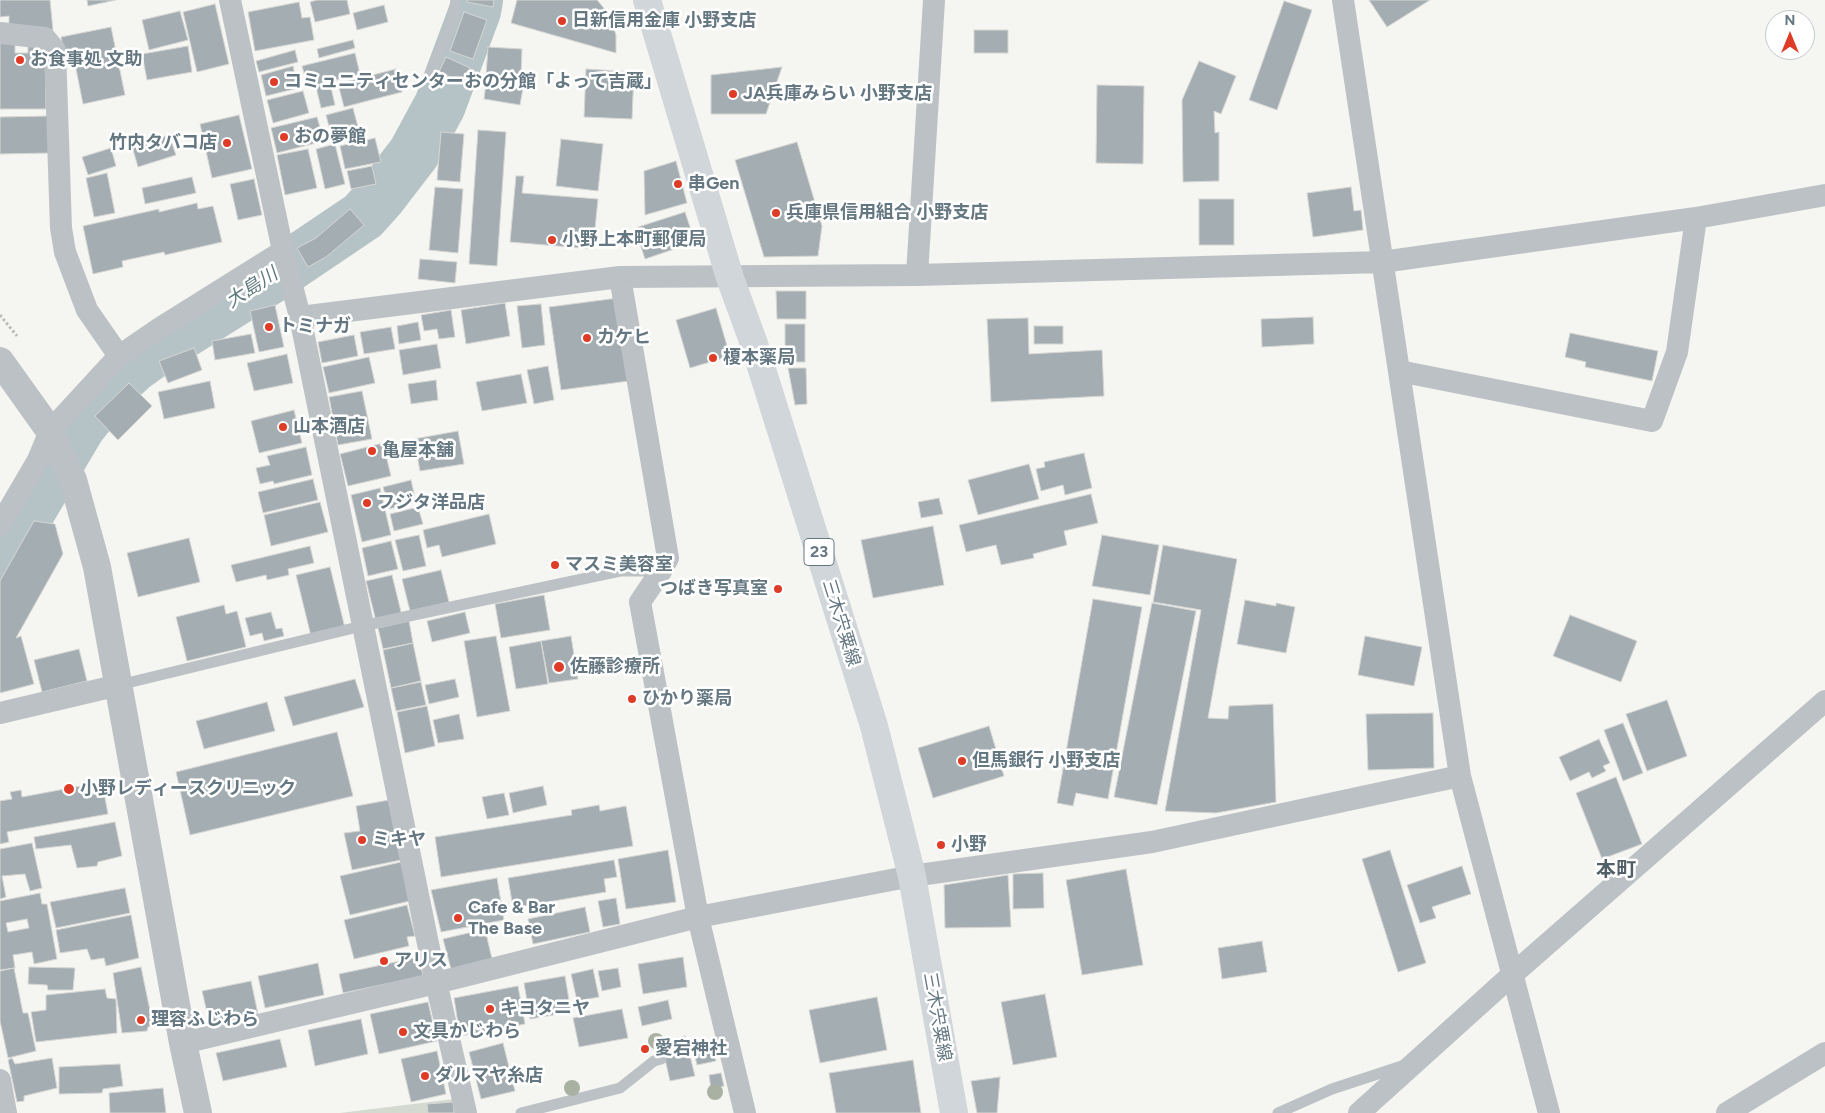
<!DOCTYPE html>
<meta charset="utf-8">
<style>
body{margin:0}
#map{position:relative;width:1825px;height:1113px;overflow:hidden;background:#f5f5f1;font-family:Figtree,sans-serif}
canvas{display:block}
.north{position:absolute;left:1765px;top:10px;width:50px;height:50px;box-sizing:border-box;background:#fff;border:1px solid #c1c9cd;border-radius:50%;rotate:0deg;font-size:14px;font-weight:700;line-height:20px;text-align:center;color:#657882}
.north::after{content:'';display:block;margin:auto;width:18px;height:22px;background:#df3c27;clip-path:polygon(50% 0,100% 100%,50% 72%,0 100%)}
</style>
<div id="map">
<canvas width="1825" height="1113"></canvas>
<div class="north">N</div>
</div>
<script>
const ctx = document.querySelector('canvas').getContext('2d');
ctx.lineJoin = 'round';
function paint(path, color) { ctx.fillStyle = color; ctx.fill(path, 'evenodd'); }
const shape = rows => new Path2D(rows.map(r => 'M' + r).join(''));
function trace(path, color, width, dash) { ctx.strokeStyle = color; ctx.lineWidth = width; ctx.lineCap = dash ? 'butt' : 'round'; ctx.setLineDash(dash || []); ctx.stroke(path); }
function write(font, color, halo, rows, align = 'center') {
  ctx.font = font + ' Figtree,"Noto Sans JP",sans-serif'; ctx.lineWidth = 5; ctx.setLineDash([]); ctx.textBaseline = 'middle'; ctx.strokeStyle = halo; ctx.fillStyle = color; for (const [text, x, y, turn = 0] of rows) {
    ctx.save(); ctx.translate(x, y); ctx.rotate((+turn || 0) * Math.PI / 180); ctx.textAlign = isNaN(turn) ? turn : align; if (halo) ctx.strokeText(text, 0, 0); ctx.fillText(text, 0, 0); ctx.restore();
  }
}
paint(shape([
 [454,1099,456,1113,340,1113]
]), '#d5dad1');
trace(shape([
 [0,561,80,426,112,386,134,366,162,346,277,274,363,216,381,196,414,153,440,105,475,11,477,0]
]), '#b5c3c6', 52);
const building = shape([
 [0,0,50,0,53,30,9,31,9,16,0,17,0,0],
 [87,0,116,0,88,6,87,0],
 [317,0,347,0,350,14,315,22,310,2,317,0],
 [467,0,494,0,493,7,467,2,467,0],
 [517,0,597,0,603,7,612,23,616,35,616,53,511,23,517,0],
 [1369,0,1430,0,1387,27,1369,0],
 [1284,1,1312,10,1277,110,1249,100,1284,1],
 [299,2,302,18,310,17,314,40,255,51,248,12,299,2],
 [215,4,229,64,197,72,183,12,215,4],
 [384,5,388,22,357,30,353,13,384,5],
 [180,11,188,40,149,50,142,20,180,11],
 [464,12,487,20,473,59,450,51,464,12],
 [111,27,125,95,83,104,74,59,66,61,61,37,111,27],
 [974,30,1008,30,1008,53,974,53,974,30],
 [353,40,355,48,319,58,317,49,353,40],
 [0,43,15,43,15,53,28,53,28,46,45,46,46,109,0,109,0,43],
 [188,46,192,72,147,80,142,54,188,46],
 [488,47,522,49,521,77,486,76,488,47],
 [295,50,298,62,259,72,256,61,295,50],
 [355,53,360,74,308,87,302,66,355,53],
 [446,57,470,68,463,83,439,72,446,57],
 [1199,61,1236,76,1221,114,1214,111,1215,133,1219,132,1219,181,1183,182,1182,100,1199,61],
 [293,66,298,88,266,96,261,75,293,66],
 [782,67,766,114,711,114,711,75,782,67],
 [396,69,402,92,344,107,338,84,396,69],
 [586,69,634,72,632,119,584,117,586,69],
 [330,83,335,105,321,108,316,87,330,83],
 [486,83,523,88,520,105,484,99,486,83],
 [1097,85,1144,86,1143,164,1096,163,1097,85],
 [303,91,309,113,273,123,267,100,303,91],
 [353,108,358,127,331,134,326,115,353,108],
 [239,115,252,169,212,178,200,124,239,115],
 [50,116,50,153,0,154,0,117,50,116],
 [317,117,324,141,277,153,271,128,317,117],
 [478,130,506,132,497,266,469,264,478,130],
 [441,132,464,134,460,182,437,180,441,132],
 [169,135,176,155,138,167,132,146,169,135],
 [375,138,381,162,345,169,340,146,375,138],
 [561,139,603,144,598,191,556,186,561,139],
 [797,142,822,226,818,256,764,257,735,160,797,142],
 [335,144,345,184,325,189,316,149,335,144],
 [111,148,116,166,88,175,82,157,111,148],
 [308,149,317,188,285,195,277,155,308,149],
 [676,161,687,203,645,215,644,171,676,161],
 [372,166,376,184,351,189,347,171,372,166],
 [107,173,115,213,94,217,86,178,107,173],
 [516,176,524,176,522,193,598,199,593,249,510,242,516,176],
 [192,177,196,193,145,204,142,188,192,177],
 [254,179,262,215,238,220,230,184,254,179],
 [435,187,463,189,458,253,429,250,435,187],
 [1351,187,1354,211,1361,210,1363,230,1313,237,1307,193,1351,187],
 [1199,199,1234,199,1234,245,1199,245,1199,199],
 [197,203,198,209,213,206,222,242,165,255,164,252,122,261,123,267,93,274,83,226,159,209,159,212,197,203],
 [350,209,364,225,326,257,308,267,297,248,316,238,350,209],
 [685,212,695,242,645,259,635,228,685,212],
 [420,259,457,262,455,283,418,279,420,259],
 [776,291,806,291,806,319,777,319,776,291],
 [618,298,629,381,561,390,549,307,618,298],
 [505,303,510,336,466,344,461,310,505,303],
 [541,304,545,345,522,348,517,306,541,304],
 [275,305,284,347,259,352,250,311,275,305],
 [716,308,730,356,690,368,676,320,716,308],
 [451,310,455,337,439,339,437,329,424,331,421,315,451,310],
 [1313,317,1314,344,1262,347,1261,319,1313,317],
 [1028,318,1029,354,1102,350,1104,396,991,402,987,319,1028,318],
 [418,322,421,340,399,344,397,326,418,322],
 [785,324,805,324,805,362,785,362,785,324],
 [1034,326,1063,326,1063,344,1034,344,1034,326],
 [391,327,395,349,364,354,360,332,391,327],
 [1570,333,1658,351,1652,381,1585,367,1586,362,1565,357,1570,333],
 [251,334,255,353,215,360,212,341,251,334],
 [354,335,358,356,322,363,318,342,354,335],
 [437,344,441,368,403,375,399,350,437,344],
 [194,348,202,370,168,383,159,361,194,348],
 [287,354,293,383,254,391,247,363,287,354],
 [369,357,375,383,329,393,323,367,369,357],
 [548,366,554,400,534,404,527,370,548,366],
 [788,368,806,368,807,404,795,405,788,368],
 [521,374,527,403,482,411,476,382,521,374],
 [436,380,438,400,411,404,408,384,436,380],
 [210,381,215,408,164,419,158,392,210,381],
 [129,383,152,406,118,440,95,416,129,383],
 [362,391,372,439,338,445,329,397,362,391],
 [294,410,302,443,259,453,251,421,294,410],
 [458,431,464,464,420,471,414,439,458,431],
 [383,443,391,476,348,486,340,454,383,443],
 [306,447,312,475,274,484,273,481,260,484,256,468,270,465,267,456,306,447],
 [1084,453,1092,488,1065,495,1063,485,1041,491,1036,469,1045,467,1044,462,1084,453],
 [1029,464,1039,499,978,515,968,480,1029,464],
 [313,479,318,500,263,513,258,492,313,479],
 [411,480,416,502,389,509,383,487,411,480],
 [380,488,391,535,362,542,351,495,380,488],
 [1091,494,1098,523,1064,531,1067,545,1033,554,1034,558,1001,565,996,545,966,552,959,525,1091,494],
 [939,498,943,514,921,518,918,502,939,498],
 [320,502,328,532,271,546,264,515,320,502],
 [418,507,423,524,394,531,390,514,418,507],
 [489,514,496,544,442,557,439,545,427,548,423,530,489,514],
 [34,521,55,524,63,554,16,638,21,636,34,684,0,693,0,581,34,521],
 [933,526,944,585,873,598,861,540,933,526],
 [419,535,426,566,403,571,395,540,419,535],
 [1102,535,1159,545,1150,595,1092,586,1102,535],
 [189,538,200,582,138,597,127,553,189,538],
 [391,541,398,569,368,576,362,548,391,541],
 [1163,545,1237,559,1208,718,1228,719,1229,706,1273,704,1276,802,1216,813,1165,811,1201,610,1153,602,1163,545],
 [310,546,314,563,288,569,289,575,267,580,266,575,236,582,231,565,310,546],
 [330,567,345,628,311,636,296,575,330,567],
 [441,570,449,602,410,611,402,579,441,570],
 [392,575,402,616,376,621,366,581,392,575],
 [544,595,550,630,501,638,495,604,544,595],
 [1093,599,1142,607,1108,799,1076,793,1073,806,1057,803,1093,599],
 [1245,600,1276,606,1276,603,1295,607,1286,653,1237,644,1245,600],
 [1152,603,1196,611,1157,805,1114,797,1152,603],
 [224,605,226,614,237,611,246,647,187,661,176,617,224,605],
 [271,612,276,629,282,628,284,636,264,641,262,633,250,636,245,618,271,612],
 [465,612,470,633,432,642,427,621,465,612],
 [1570,615,1637,641,1621,682,1553,656,1570,615],
 [409,621,413,643,383,649,378,628,409,621],
 [496,636,510,711,477,717,464,641,496,636],
 [571,636,578,679,549,683,541,641,571,636],
 [1365,636,1422,647,1414,686,1358,675,1365,636],
 [541,641,548,684,516,689,509,647,541,641],
 [413,643,421,681,391,688,383,650,413,643],
 [79,649,87,681,42,692,34,660,79,649],
 [355,679,364,707,293,726,284,697,355,679],
 [455,679,459,697,429,704,425,685,455,679],
 [421,682,426,705,396,711,391,688,421,682],
 [1667,700,1687,756,1647,771,1626,714,1667,700],
 [267,702,275,731,204,749,196,721,267,702],
 [427,706,435,746,405,753,397,712,427,706],
 [1433,713,1434,768,1368,770,1366,714,1433,713],
 [459,714,464,739,438,743,433,720,459,714],
 [1623,723,1643,773,1623,781,1604,730,1623,723],
 [989,726,1004,776,933,798,918,748,989,726],
 [337,732,353,796,190,835,176,772,337,732],
 [1599,739,1610,763,1603,766,1606,771,1592,778,1589,772,1570,781,1559,757,1599,739],
 [1616,777,1642,844,1602,859,1576,793,1616,777],
 [102,782,108,814,7,832,9,842,0,844,0,801,12,799,10,792,21,790,22,797,102,782],
 [543,786,547,805,513,813,509,793,543,786],
 [504,793,509,815,487,819,482,797,504,793],
 [389,800,401,860,352,870,344,833,360,831,356,806,389,800],
 [599,805,600,811,626,806,633,846,441,877,435,837,572,815,571,810,599,805],
 [115,822,122,856,98,862,97,866,77,868,71,845,36,849,34,837,115,822],
 [32,843,42,888,30,891,25,874,2,876,6,897,0,899,0,849,32,843],
 [668,850,676,902,626,909,618,859,668,850],
 [1390,850,1426,963,1398,972,1362,859,1390,850],
 [614,860,617,877,604,879,606,892,513,908,508,878,614,860],
 [401,862,410,901,350,915,340,876,401,862],
 [1462,866,1471,894,1432,907,1436,918,1420,923,1407,885,1462,866],
 [1126,869,1143,965,1082,975,1066,880,1126,869],
 [1043,873,1044,908,1013,909,1013,874,1043,873],
 [1008,875,1011,927,945,928,944,885,1008,875],
 [497,878,504,920,441,932,431,890,497,878],
 [125,888,130,913,56,928,50,902,125,888],
 [40,893,42,904,47,904,57,959,34,964,32,952,13,955,15,968,0,970,0,901,40,893],
 [27,919,29,928,8,932,6,923,27,919],
 [616,898,620,924,603,927,598,901,616,898],
 [407,905,415,936,407,937,409,946,354,959,344,920,407,905],
 [585,907,590,932,533,944,528,919,585,907],
 [131,915,139,958,106,966,104,958,91,960,87,949,60,953,56,930,131,915],
 [485,929,493,963,452,973,443,939,485,929],
 [1262,941,1267,972,1222,979,1218,948,1262,941],
 [419,957,423,976,343,993,339,974,419,957],
 [683,957,687,987,643,994,638,964,683,957],
 [318,963,324,995,265,1008,258,976,318,963],
 [29,967,75,968,73,990,48,990,47,985,28,984,29,967],
 [141,967,153,1025,148,1027,147,1031,122,1033,113,973,141,967],
 [14,968,23,1013,28,1013,36,1051,8,1058,0,1021,0,971,14,968],
 [618,968,621,987,602,991,598,971,618,968],
 [593,969,599,997,577,1001,571,974,593,969],
 [565,976,571,1012,530,1019,524,983,565,976],
 [251,981,258,1014,210,1025,202,991,251,981],
 [518,986,525,1024,460,1036,454,998,518,986],
 [105,989,107,998,116,999,117,1033,36,1042,31,1012,46,1010,46,995,105,989],
 [1045,994,1057,1057,1013,1065,1001,1002,1045,994],
 [877,997,887,1050,820,1063,809,1010,877,997],
 [668,1000,672,1019,642,1026,638,1007,668,1000],
 [428,1002,437,1041,379,1054,370,1014,428,1002],
 [622,1009,628,1038,579,1047,573,1018,622,1009],
 [361,1019,368,1054,315,1066,308,1030,361,1019],
 [685,1036,695,1076,670,1081,661,1042,685,1036],
 [280,1039,287,1067,223,1081,216,1053,280,1039],
 [711,1040,716,1061,697,1065,692,1044,711,1040],
 [503,1043,515,1091,481,1099,469,1052,503,1043],
 [437,1051,446,1094,411,1102,401,1059,437,1051],
 [12,1058,15,1064,52,1058,57,1088,24,1096,24,1101,17,1102,8,1060,12,1058],
 [913,1060,921,1113,836,1113,829,1073,913,1060],
 [120,1064,123,1086,103,1089,102,1093,59,1094,59,1067,120,1064],
 [721,1073,724,1086,711,1089,709,1075,721,1073],
 [1000,1077,997,1113,977,1113,971,1081,1000,1077],
 [163,1088,166,1113,110,1113,109,1093,163,1088],
 [453,1102,454,1113,428,1113,427,1104,453,1102]
]);
paint(building, '#a4aeb2');
trace(building, '#d6d6d4', 1);
trace(shape([
 [0,315,17,336]
]), '#b8bbbd', 3, [2.5, 2.5]);
trace(shape([
 [431,73,454,17,456,0],
 [119,685,362,626,620,571,661,571],
 [521,1113,620,1088,654,1061,661,1059],
 [1278,1113,1332,1089,1405,1065]
]), '#bbc1c4', 11);
trace(shape([
 [230,0,283,251,300,317,434,973,466,1113],
 [1343,0,1460,776,1549,1113],
 [0,33,45,38,55,50,61,228,65,252,87,310,119,356],
 [917,275,934,0],
 [620,277,668,558,661,571,640,602,698,917,745,1113],
 [300,317,620,277,917,275,1382,262,1696,218,1825,195],
 [1399,371,1652,421,1677,352,1696,218],
 [0,525,38,460,50,431,119,356,160,328,283,251],
 [0,713,119,685],
 [183,1043,436,983,698,917,912,876,1152,842,1460,776],
 [0,1080,6,1113],
 [1359,1113,1513,974,1825,701],
 [1727,1113,1825,1053]
]), '#bbc1c4', 22);
trace(shape([
 [0,361,50,431,73,480,97,567,183,1043,198,1113]
]), '#bbc1c4', 28);
trace(shape([
 [647,0,730,278,753,341,874,726,912,876,954,1113]
]), '#d1d6da', 28);
ctx.fillStyle = '#a9b1a3';
for (const [x, y] of [
 [656,1041],
 [572,1088],
 [715,1092]
]) { ctx.beginPath(); ctx.arc(x, y, 8, 0, 2 * Math.PI); ctx.fill(); }
for (const [x, y, r, color] of [
 [562,21,5,"#df3c27"],
 [20,60,5,"#df3c27"],
 [274,82,5,"#df3c27"],
 [733,94,5,"#df3c27"],
 [284,137,5,"#df3c27"],
 [227,143,5,"#df3c27"],
 [678,184,5,"#df3c27"],
 [776,213,5,"#df3c27"],
 [552,240,5,"#df3c27"],
 [269,327,5,"#df3c27"],
 [587,338,5,"#df3c27"],
 [713,358,5,"#df3c27"],
 [283,427,5,"#df3c27"],
 [372,451,5,"#df3c27"],
 [367,503,5,"#df3c27"],
 [555,565,5,"#df3c27"],
 [778,589,5,"#df3c27"],
 [559,667,6,"#df3c27"],
 [632,699,5,"#df3c27"],
 [962,761,5,"#df3c27"],
 [69,789,6,"#df3c27"],
 [362,840,5,"#df3c27"],
 [941,845,5,"#df3c27"],
 [458,918,5,"#df3c27"],
 [384,961,5,"#df3c27"],
 [490,1009,5,"#df3c27"],
 [141,1020,5,"#df3c27"],
 [403,1032,5,"#df3c27"],
 [645,1049,5,"#df3c27"],
 [425,1076,5,"#df3c27"]
]) { const dot = new Path2D(); dot.arc(x, y, r, 0, 2 * Math.PI); ctx.fillStyle = color; ctx.fill(dot); trace(dot, '#fff', 2); }
for (const [x, y, w] of [
 [819,552,30]
]) { const box = new Path2D(); box.roundRect(x - w / 2, y - 13.5, w, 27, 4); ctx.fillStyle = '#fff'; ctx.fill(box); trace(box, '#657882', 1); }
write('bold 16px', '#657882', null, [
 ["23",819,552]
]);
write('bold 18px', '#657882', '#fff', [
 ["日新信用金庫 小野支店",572,21],
 ["お食事処 文助",30,60],
 ["コミュニティセンターおの分館「よって吉蔵」",284,82],
 ["JA兵庫みらい 小野支店",743,94],
 ["おの夢館",294,137],
 ["竹内タバコ店",217,143,"right"],
 ["串Gen",688,184],
 ["兵庫県信用組合 小野支店",786,213],
 ["小野上本町郵便局",562,240],
 ["トミナガ",279,327],
 ["カケヒ",597,338],
 ["榎本薬局",723,358],
 ["山本酒店",293,427],
 ["亀屋本舗",382,451],
 ["フジタ洋品店",377,503],
 ["マスミ美容室",565,565],
 ["つばき写真室",768,589,"right"],
 ["佐藤診療所",570,667],
 ["ひかり薬局",642,699],
 ["但馬銀行 小野支店",972,761],
 ["小野レディースクリニック",80,789],
 ["ミキヤ",372,840],
 ["小野",951,845],
 ["Cafe & Bar",468,908],
 ["The Base",468,929],
 ["アリス",394,961],
 ["キヨタニヤ",500,1009],
 ["理容ふじわら",151,1020],
 ["文具かじわら",413,1032],
 ["愛宕神社",655,1049],
 ["ダルマヤ糸店",435,1076]
], 'left');
write('18px', '#657882', '#fff', [
 ["三木宍粟線",841,623,73],
 ["三木宍粟線",937,1017,80]
]);
write('italic 19px', '#607b7f', '#fff', [
 ["大島川",252,288,-33]
]);
write('bold 20px', '#526067', '#fff', [
 ["本町",1616,870]
]);
</script>
